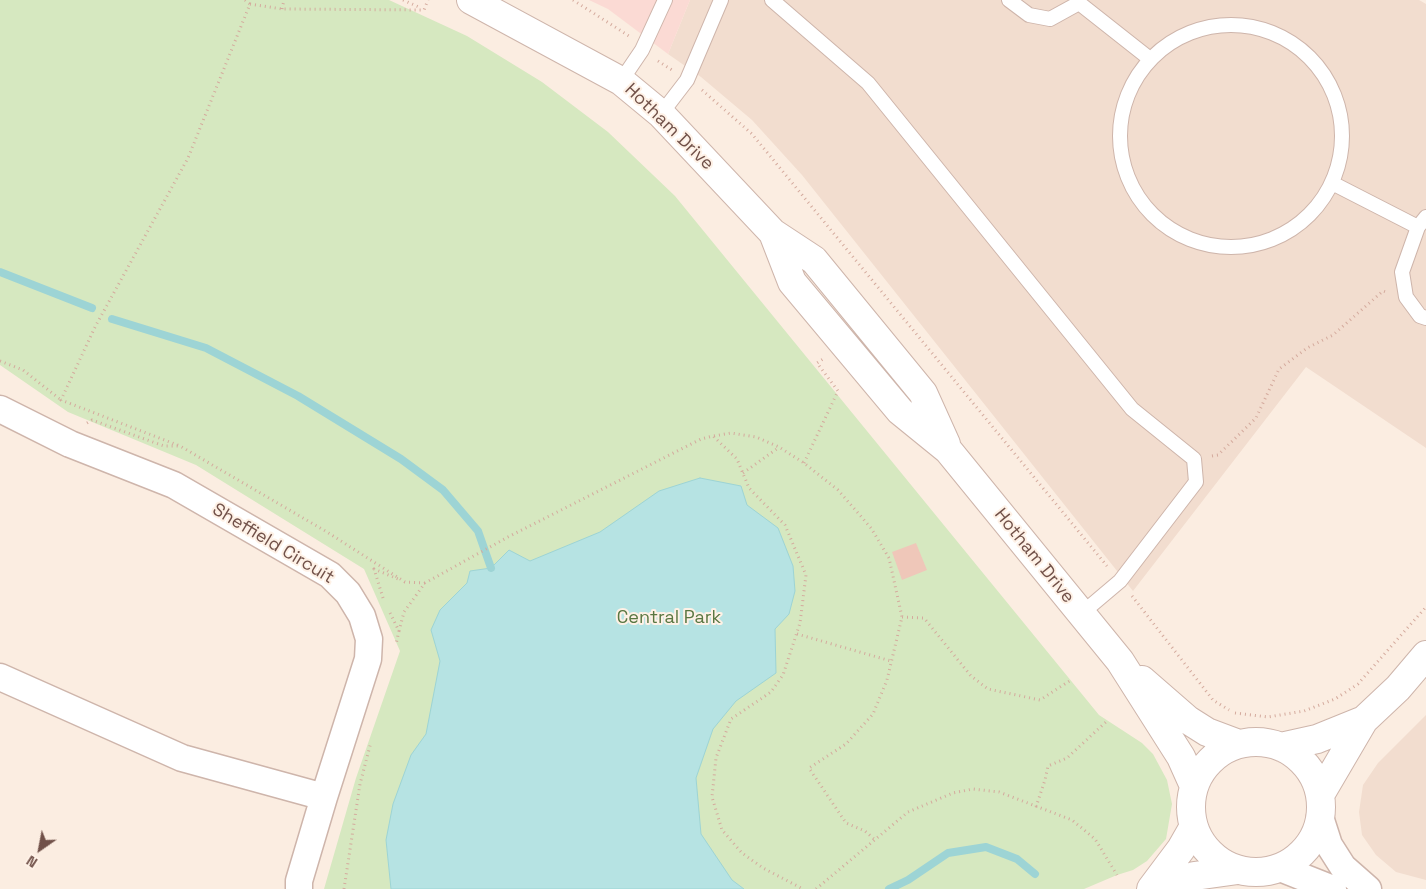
<!DOCTYPE html>
<style>
body{margin:0}
#map{position:relative;width:1426px;height:889px;overflow:hidden;background:#fbede1;font-family:"Space Grotesk",sans-serif}
canvas{display:block}
.north{position:absolute;left:15px;top:824px;width:50px;height:50px;-webkit-text-stroke:4px #fef1e6;paint-order:stroke;rotate:213deg;font-size:14px;font-weight:700;line-height:20px;text-align:center;color:#715149}
.north::after{content:'';display:block;margin:auto;width:18px;height:22px;background:#715149;clip-path:polygon(50% 0,100% 100%,50% 72%,0 100%)}
</style>
<div id="map">
<canvas width="1426" height="889"></canvas>
<div class="north">N</div>
</div>
<script>
const ctx = document.querySelector('canvas').getContext('2d');
ctx.lineJoin = 'round';
function paint(path, color) { ctx.fillStyle = color; ctx.fill(path, 'evenodd'); }
const shape = rows => new Path2D(rows.map(r => 'M' + r).join(''));
function trace(path, color, width, dash) { ctx.strokeStyle = color; ctx.lineWidth = width; ctx.lineCap = dash ? 'butt' : 'round'; ctx.setLineDash(dash || []); ctx.stroke(path); }
function write(font, color, halo, rows, align = 'center') {
  ctx.font = font + ' "Space Grotesk",sans-serif'; ctx.lineWidth = 4; ctx.setLineDash([]); ctx.textBaseline = 'middle'; ctx.strokeStyle = halo; ctx.fillStyle = color; for (const [text, x, y, turn = 0] of rows) {
    ctx.save(); ctx.translate(x, y); ctx.rotate((+turn || 0) * Math.PI / 180); ctx.textAlign = isNaN(turn) ? turn : align; if (halo) ctx.strokeText(text, 0, 0); ctx.fillText(text, 0, 0); ctx.restore();
  }
}
paint(shape([
 [690,0,1419,0,1426,4,1426,448,1306,367,1133,591,802,175,752,120,701,77,668,54],
 [1426,715,1426,880,1396,872,1376,855,1362,835,1359,812,1363,785,1378,763]
]), '#f2ddcf');
paint(shape([
 [589,0,690,0,668,54,608,9]
]), '#fbdad4');
paint(shape([
 [0,0,389,0,467,36,542,82,608,132,675,196,1099,715,1142,743,1153,754,1167,780,1172,804,1166,839,1147,861,1133,870,1117,875,1084,889,324,889,356,778,400,651,364,569,196,465,68,412,0,365]
]), '#d6e8c0');
const water = shape([
 [700,478,741,486,747,505,778,528,793,566,795,591,789,614,775,629,776,673,736,701,713,729,696,778,701,834,732,880,744,889,391,889,386,840,393,804,411,755,426,734,440,661,431,630,440,610,467,583,470,571,491,568,509,550,530,561,600,532,659,491,700,478]
]);
paint(water, '#b6e3e3');
trace(water, '#9dd4d5', 1);
trace(shape([
 [0,272,92,308],
 [112,319,206,348,298,396,401,459,443,490,478,531,491,568],
 [889,889,908,880,948,853,986,847,1017,859,1035,874]
]), '#9dd4d5', 8);
paint(shape([
 [916,543,927,570,902,580,892,552]
]), '#efc7b9');
const service = shape([
 [772,0,868,83,1132,409,1194,459,1196,482,1120,581,1081,614],
 [1009,0,1029,15,1050,19,1079,3],
 [1079,3,1150,59],
 '1120 136a111 111 0 1 1 222 0a111 111 0 1 1-222 0Z',
 [621,81,642,50,665,0],
 [661,114,687,80,721,0],
 [1334,184,1418,227],
 [1426,217,1418,227,1402,272,1406,297,1420,316,1426,318]
]);
const minor = shape([
 [0,409,70,444,174,485,330,575,348,593,362,616,369,639,368,659,324,797,299,881,299,889],
 [0,677,182,758,324,797],
 [1320,817,1329,845,1343,867,1368,889],
 [1280,868,1333,889]
]);
const tertiary = shape([
 [471,0,621,81,661,114,773,233,814,260,923,393,946,444],
 [773,233,792,282,900,411,948,450,1120,661,1181,757,1194,786],
 [1142,680,1188,720,1207,732,1239,744],
 '1191 807a65 65 0 1 1 130 0a65 65 0 1 1-130 0Z',
 [1281,747,1317,739,1364,720],
 [1320,795,1364,720,1398,688,1426,655],
 [1151,889,1181,849,1193,828],
 [1153,889,1194,876,1238,870]
]);
trace(service, '#ceb5ab', 16);
trace(minor, '#ceb5ab', 29);
trace(tertiary, '#ceb5ab', 30);
trace(shape([
 [245,0,250,4],
 [403,0,421,8],
 [573,0,629,36],
 [282,9,284,0],
 [658,61,672,70],
 [702,90,752,134,1107,566],
 [0,361,23,370,61,400],
 [87,423,92,420,164,446,178,446],
 [714,436,731,433,756,437,779,447,804,463,838,490,871,528,889,558,902,617,887,680,873,714,846,744,809,768,846,823,865,831,874,839],
 [1212,456,1218,455,1256,418,1279,369,1307,348,1333,335,1383,291,1386,292],
 [804,463,838,391,817,363,823,359],
 [743,473,778,448],
 [425,583,405,582,327,532,180,446,61,400,95,327,188,158,250,4,282,9,424,10,428,0],
 [1132,596,1213,700,1229,710],
 [383,598,374,569,398,579],
 [390,613,399,631,396,644],
 [902,617,924,618,971,676,988,689,1040,700,1071,680],
 [399,631,404,612,425,583,508,537,701,439,713,436,737,459,749,488,785,525,806,575,800,623,783,675,771,692,731,719,716,758,712,797,722,830,742,853,763,868,803,889],
 [797,634,891,661],
 [1235,713,1268,717,1304,711,1335,699,1358,684,1426,607],
 [1036,807,1045,780,1048,766,1067,758,1108,720],
 [344,889,360,784,371,742],
 [816,889,908,812,953,793,973,789,999,792,1072,820,1095,839,1117,875]
]), '#d4aa9d', 3, [1, 4]);
trace(service, '#fff', 14);
trace(minor, '#fff', 26);
trace(tertiary, '#fff', 28);
write('18px', '#715149', '#fef1e6', [
 ["Hotham Drive",669,127,44],
 ["Sheffield Circuit",273,544,31],
 ["Hotham Drive",1034,556,51]
]);
write('18px', '#597742', '#fef1e6', [
 ["Central Park",669,618]
]);
</script>
